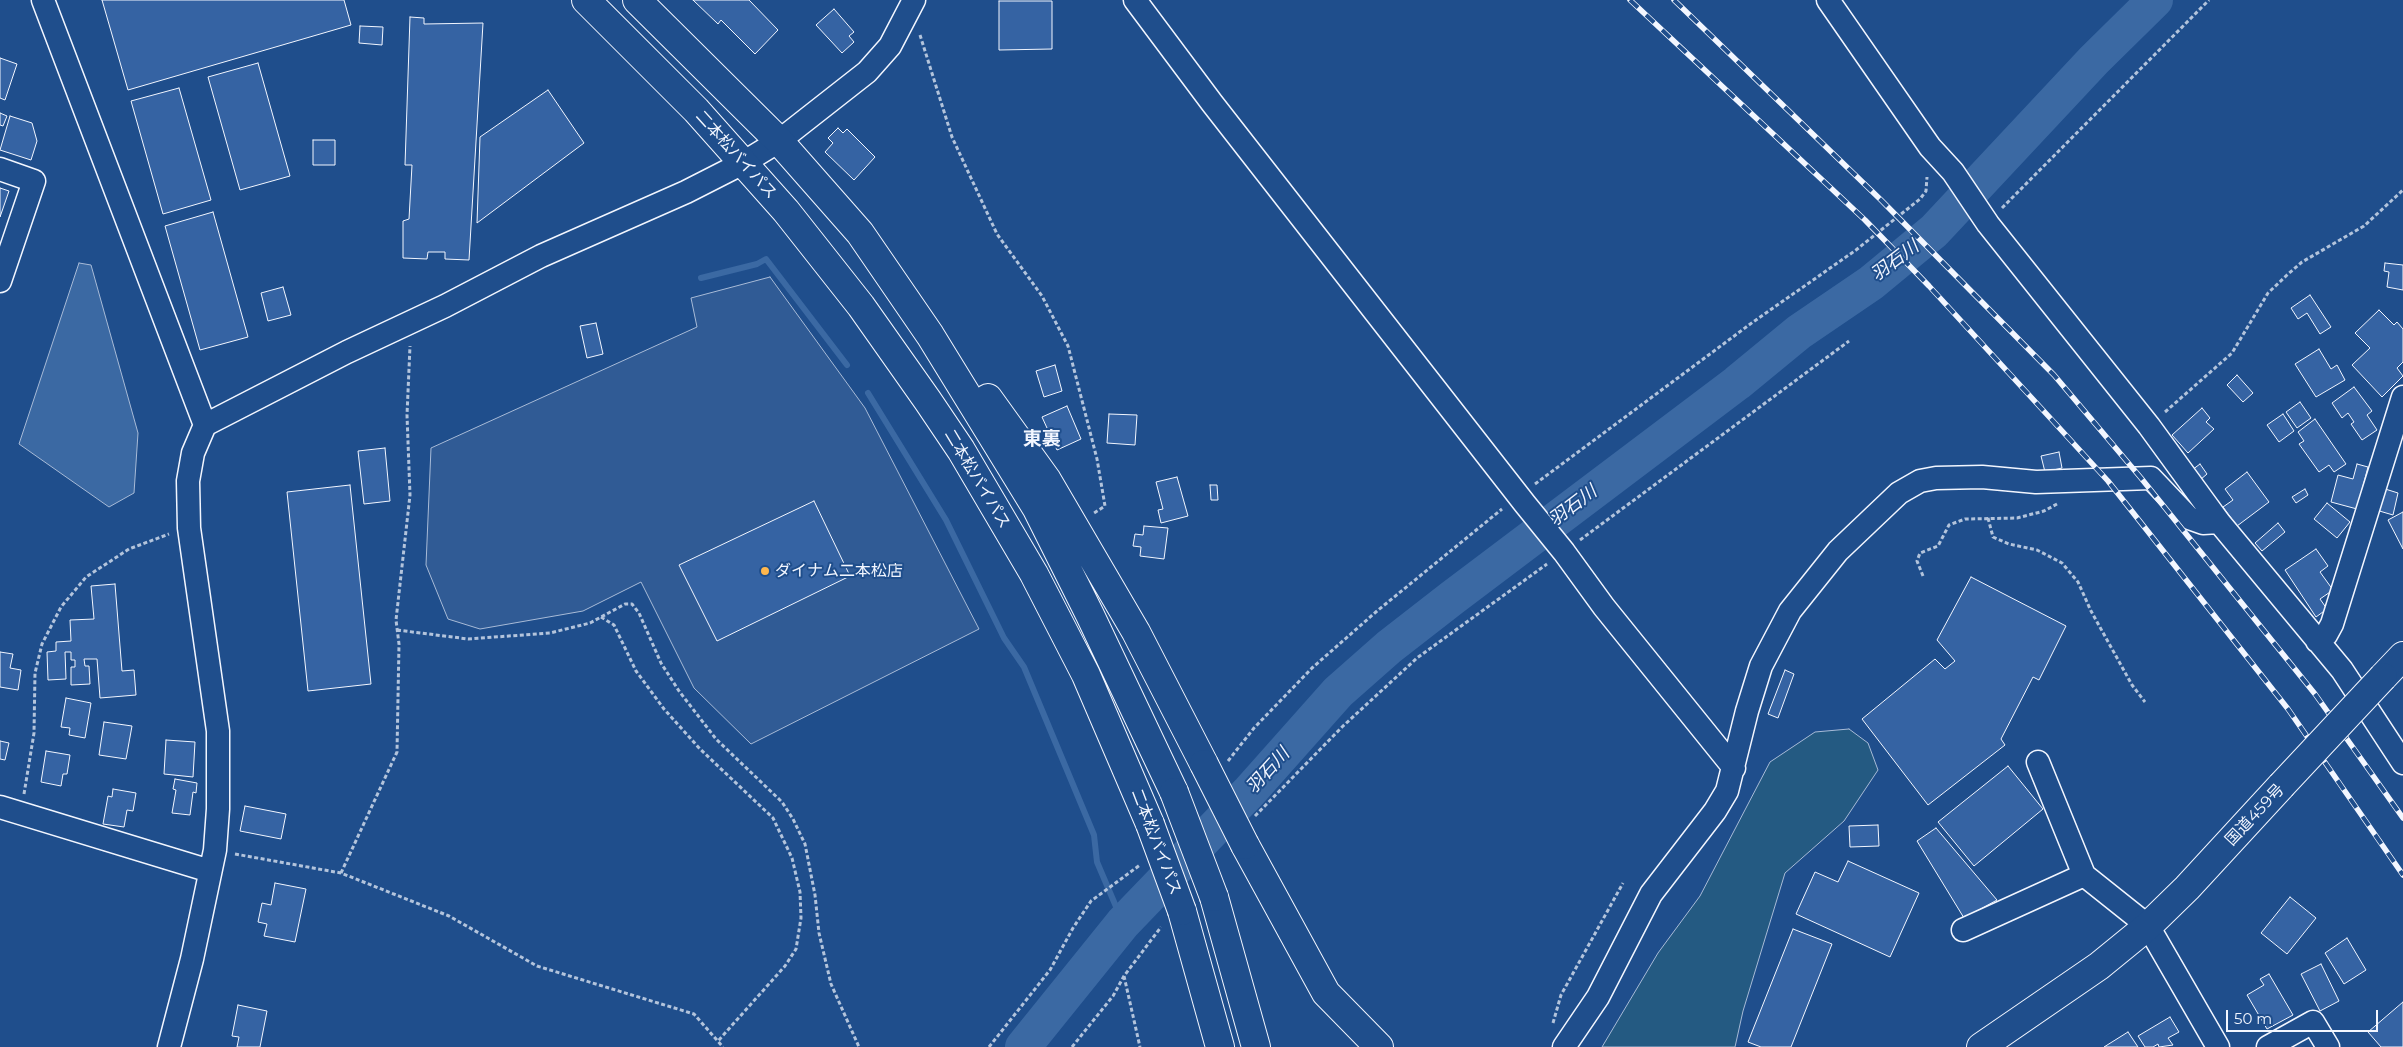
<!DOCTYPE html>
<meta charset="utf-8">
<style>
body{margin:0}
#map{position:relative;width:2403px;height:1047px;overflow:hidden;background:#1f4e8c;font-family:Montserrat,sans-serif}
canvas{display:block}
.scale{position:absolute;left:2226px;top:1010px;width:152px;height:22px;box-sizing:border-box;border:2px solid #f2f6ff;border-top:0;padding-left:6px;font-size:15px;line-height:18px;white-space:nowrap;color:#f2f6ff;-webkit-text-stroke:4px #1f4e8c;paint-order:stroke}
</style>
<div id="map">
<canvas width="2403" height="1047"></canvas>
<div class="scale">50 m</div>
</div>
<script>
const ctx = document.querySelector('canvas').getContext('2d');
ctx.lineJoin = 'round';
function paint(path, color) { ctx.fillStyle = color; ctx.fill(path, 'evenodd'); }
const shape = rows => new Path2D(rows.map(r => 'M' + r).join(''));
function trace(path, color, width, dash) { ctx.strokeStyle = color; ctx.lineWidth = width; ctx.lineCap = dash ? 'butt' : 'round'; ctx.setLineDash(dash || []); ctx.stroke(path); }
function write(font, color, halo, rows, align = 'center') {
  ctx.font = font + ' Montserrat,"Noto Sans JP",sans-serif'; ctx.lineWidth = 4; ctx.setLineDash([]); ctx.textBaseline = 'middle'; ctx.strokeStyle = halo; ctx.fillStyle = color; for (const [text, x, y, turn = 0] of rows) {
    ctx.save(); ctx.translate(x, y); ctx.rotate((+turn || 0) * Math.PI / 180); ctx.textAlign = isNaN(turn) ? turn : align; if (halo) ctx.strokeText(text, 0, 0); ctx.fillText(text, 0, 0); ctx.restore();
  }
}
const green = shape([
 [1849,729,1868,743,1878,770,1844,821,1785,873,1743,1011,1735,1047,1602,1047,1658,953,1700,896,1770,762,1815,732,1849,729]
]);
paint(green, '#245a82');
trace(green, '#a8bbd7', 1);
const parking = shape([
 [770,277,865,408,979,629,751,744,694,688,641,582,583,611,480,629,448,619,426,565,431,448,697,327,691,298,770,277]
]);
paint(parking, '#305b95');
trace(parking, '#a8bbd7', 1);
const water = shape([
 [79,263,91,265,138,433,134,493,109,507,19,444,79,263]
]);
paint(water, '#3b69a3');
trace(water, '#a8bbd7', 1);
trace(shape([
 [701,278,757,264,766,259,847,365],
 [868,393,946,520,1004,638,1024,667,1094,835,1097,862,1123,923]
]), '#3b69a3', 6);
trace(shape([
 [1023,1047,1123,923,1250,791,1338,692,1389,647,1452,598,1737,383,1799,332,1871,283,1934,231,2094,60,2155,0]
]), '#3b69a3', 36);
const building = shape([
 [102,0,344,0,351,25,128,90,102,0],
 [693,0,749,0,778,30,755,54,721,20,718,24,693,0],
 [999,1,1052,1,1052,49,999,50,999,1],
 [834,9,854,32,849,36,854,42,842,53,816,25,834,9],
 [410,17,424,18,424,24,483,23,469,260,445,259,445,252,428,252,427,259,403,258,403,221,409,219,412,165,405,165,410,17],
 [360,26,383,27,382,45,359,43,360,26],
 [0,58,17,64,5,100,0,98,0,58],
 [258,63,290,176,240,190,208,77,258,63],
 [179,88,211,200,163,214,131,101,179,88],
 [548,90,584,143,477,223,480,137,548,90],
 [0,113,7,116,3,126,0,125,0,113],
 [10,116,32,123,37,141,31,160,0,150,10,116],
 [838,128,843,133,847,129,875,157,854,180,825,152,833,143,828,138,838,128],
 [313,140,335,140,335,165,313,165,313,140],
 [0,188,9,191,0,217,0,188],
 [213,212,248,337,200,350,165,226,213,212],
 [2385,263,2403,265,2403,290,2387,287,2389,272,2384,271,2385,263],
 [283,287,291,315,268,321,261,293,283,287],
 [2310,295,2331,327,2320,334,2307,313,2298,319,2291,308,2310,295],
 [2379,310,2394,325,2397,322,2403,329,2403,362,2397,368,2403,376,2382,397,2352,365,2370,348,2355,333,2379,310],
 [596,323,603,354,587,358,580,326,596,323],
 [2319,349,2331,369,2337,365,2345,380,2316,397,2295,364,2319,349],
 [1055,365,1062,391,1044,397,1036,371,1055,365],
 [2237,375,2253,393,2243,402,2227,385,2237,375],
 [2354,387,2372,411,2367,415,2377,430,2362,440,2351,424,2354,422,2348,413,2342,418,2332,403,2354,387],
 [2300,402,2311,418,2297,428,2286,412,2300,402],
 [1067,406,1081,439,1057,450,1042,417,1067,406],
 [2202,408,2210,418,2206,422,2214,429,2188,453,2172,435,2202,408],
 [1109,414,1137,415,1135,445,1107,443,1109,414],
 [2283,414,2294,431,2279,442,2267,425,2283,414],
 [2315,419,2346,464,2334,472,2329,465,2319,472,2299,444,2304,441,2298,432,2315,419],
 [385,448,390,501,364,504,358,451,385,448],
 [2059,452,2062,468,2045,472,2041,456,2059,452],
 [2200,464,2207,474,2200,480,2192,470,2200,464],
 [2357,464,2368,467,2357,509,2331,502,2338,475,2353,479,2357,464],
 [2247,472,2269,502,2237,526,2223,507,2233,500,2225,489,2247,472],
 [1177,477,1188,516,1161,523,1158,510,1163,509,1156,482,1177,477],
 [350,485,371,684,308,691,287,492,350,485],
 [1210,485,1217,485,1218,500,1211,500,1210,485],
 [2382,488,2398,493,2393,515,2376,510,2382,488],
 [2305,489,2308,495,2296,503,2292,497,2305,489],
 [814,501,850,576,717,641,679,565,814,501],
 [2327,503,2350,522,2337,538,2314,519,2327,503],
 [2403,512,2403,549,2388,520,2403,512],
 [2278,523,2285,532,2262,551,2255,543,2278,523],
 [1144,526,1168,528,1164,559,1140,556,1141,547,1133,546,1135,534,1143,535,1144,526],
 [2316,549,2328,566,2320,572,2333,590,2320,599,2327,609,2316,617,2285,570,2316,549],
 [1971,577,2066,626,2039,680,2033,677,2001,739,2005,745,1928,805,1862,719,1935,659,1945,669,1955,661,1937,640,1971,577],
 [115,584,122,671,134,670,136,695,100,698,97,659,84,659,85,666,89,666,90,684,71,685,71,667,75,667,75,660,71,660,71,652,65,652,66,679,48,680,47,652,56,651,56,642,71,641,70,620,94,619,91,586,115,584],
 [0,652,13,654,10,668,21,670,18,690,0,687,0,652],
 [1785,670,1794,674,1778,718,1768,714,1785,670],
 [66,698,91,703,85,738,69,735,70,728,61,727,66,698],
 [104,722,132,726,126,759,99,755,104,722],
 [166,740,195,742,193,777,164,774,166,740],
 [0,741,9,743,5,760,0,759,0,741],
 [46,751,70,755,67,774,63,774,61,786,41,782,46,751],
 [2008,766,2043,809,1974,866,1938,822,2008,766],
 [175,779,197,783,196,793,193,792,190,815,172,813,176,790,173,789,175,779],
 [113,789,136,793,133,811,127,810,124,827,103,824,108,796,112,797,113,789],
 [245,806,286,814,281,839,240,831,245,806],
 [1878,825,1879,846,1850,847,1849,826,1878,825],
 [1936,828,1997,900,1964,918,1917,841,1936,828],
 [1848,861,1919,893,1890,957,1796,914,1815,872,1838,882,1848,861],
 [275,883,306,889,295,942,264,936,267,924,258,922,262,903,271,905,275,883],
 [2290,897,2316,918,2287,954,2261,933,2290,897],
 [1793,929,1832,944,1791,1047,1761,1047,1748,1042,1793,929],
 [2347,938,2366,970,2344,984,2325,953,2347,938],
 [2321,964,2339,1001,2320,1011,2301,974,2321,964],
 [2269,974,2293,1015,2267,1029,2247,995,2264,985,2260,979,2269,974],
 [2403,1002,2403,1047,2381,1047,2368,1032,2403,1002],
 [238,1005,267,1011,260,1047,237,1047,239,1037,232,1036,238,1005],
 [2170,1017,2179,1032,2168,1038,2173,1045,2159,1047,2158,1044,2153,1047,2145,1047,2138,1036,2170,1017],
 [2128,1032,2138,1047,2104,1047,2128,1032]
]);
paint(building, '#3563a3');
trace(building, '#f2f6ff', 1);
const minor = shape([
 [43,0,205,425],
 [1135,0,1212,103,1525,504,1564,552,1604,607,1734,768],
 [1828,0,1930,147,1953,172,1988,224,2149,426,2219,522,2342,670,2403,763],
 [0,169,34,181,0,281],
 [2317,641,2326,635,2332,624,2403,397],
 [2038,762,2084,875,2148,926,2218,1047],
 [0,807,210,871],
 [1963,930,2084,875],
 [169,1047,192,959,215,850,218,809,218,731,189,528,188,481,193,453,205,425,347,352,445,306,541,256,686,192,743,163,779,141,867,72,890,46,914,0],
 [1564,1047,1598,997,1651,894,1715,811,1727,791,1747,711,1761,666,1790,611,1838,551,1899,493,1920,481,1936,478,1982,477,2036,482,2151,478,2189,518,2203,523,2219,522],
 [2268,1047,2313,1022,2328,1047]
]);
const highway = shape([
 [586,0,696,110,786,211,861,306,928,401,961,450,1034,574,1086,675,1150,824],
 [637,0,779,141,860,233,930,335,1037,509,1090,615,1174,792],
 [988,398,1047,480,1136,632,1204,764],
 [2383,677,2403,656],
 [1245,845,1326,993,1379,1047],
 [1214,897,1256,1047],
 [1182,911,1220,1047],
 [1981,1047,2099,966,2148,926,2187,888,2281,786]
]);
trace(minor, '#f2f6ff', 25);
trace(highway, '#f2f6ff', 30);
trace(shape([
 [920,35,952,137,977,191,997,234,1042,296,1068,346,1097,459,1105,506,1094,513],
 [2002,208,2209,0],
 [2165,412,2232,353,2268,293,2287,275,2302,262,2364,226,2403,190],
 [1535,484,1753,322,1856,250,1920,199,1926,191,1927,177],
 [1988,518,1993,537,2009,544,2037,550,2062,563,2078,582,2091,611,2132,685,2145,702],
 [1580,540,1849,341],
 [1923,576,1917,561,1920,553,1938,546,1949,525,1965,519,2017,518,2044,511,2057,504],
 [601,617,614,625,636,671,664,709,700,749,773,818,792,858,800,892,801,918,796,949,785,966,718,1041],
 [397,630,468,639,550,633,590,623,625,604,632,604,639,613,661,663,679,691,716,739,782,802,793,819,805,844,815,895,819,933,831,984,859,1047],
 [1228,761,1254,728,1312,668,1377,611,1502,509],
 [24,794,34,733,35,673,42,644,61,607,86,577,129,549,169,534],
 [1255,816,1342,727,1417,658,1547,564],
 [235,854,341,873,449,916,537,966,694,1014,723,1047],
 [341,873,397,752,399,644,396,620,410,495,407,415,410,346],
 [1124,976,1140,1047],
 [1553,1023,1561,995,1623,883],
 [989,1047,1050,970,1073,928,1091,901,1140,865],
 [1072,1047,1113,996,1124,976,1161,927]
]), '#b3c4dc', 3, [4, 2.5]);
trace(minor, '#1f4e8c', 22);
trace(highway, '#1f4e8c', 28);
const rail = shape([
 [1630,0,1865,220,1929,286,2108,481,2288,709,2403,875],
 [1674,0,1881,200,2054,375,2141,478,2315,694,2403,818]
]);
trace(rail, '#f2f6ff', 5.5);
trace(rail, '#1f4e8c', 4, [11]);
const highwayBridge = shape([
 [1204,764,1245,845],
 [2281,786,2383,677],
 [1174,792,1214,897],
 [1150,824,1182,911]
]);
trace(highwayBridge, '#f2f6ff', 30, []);
trace(highwayBridge, '#1f4e8c', 28);
for (const [x, y, r, color] of [
 [765,571,5,"#ffb74d"]
]) { const dot = new Path2D(); dot.arc(x, y, r, 0, 2 * Math.PI); ctx.fillStyle = color; ctx.fill(dot); trace(dot, '#1f4e8c', 2); }
write('16px', '#f2f6ff', '#1f4e8c', [
 ["二本松バイパス",736,155,48],
 ["二本松バイパス",977,479,59],
 ["国道459号",2255,815,-47],
 ["二本松バイパス",1156,842,69]
]);
write('16px', '#f2f6ff', '#1f4e8c', [
 ["ダイナム二本松店",775,571]
], 'left');
write('italic 18px', '#f2f6ff', '#1f4e8c', [
 ["羽石川",1895,261,-37],
 ["羽石川",1573,506,-37],
 ["羽石川",1268,771,-48]
]);
write('bold 19px', '#f2f6ff', '#1f4e8c', [
 ["東裏",1042,439]
]);
</script>
